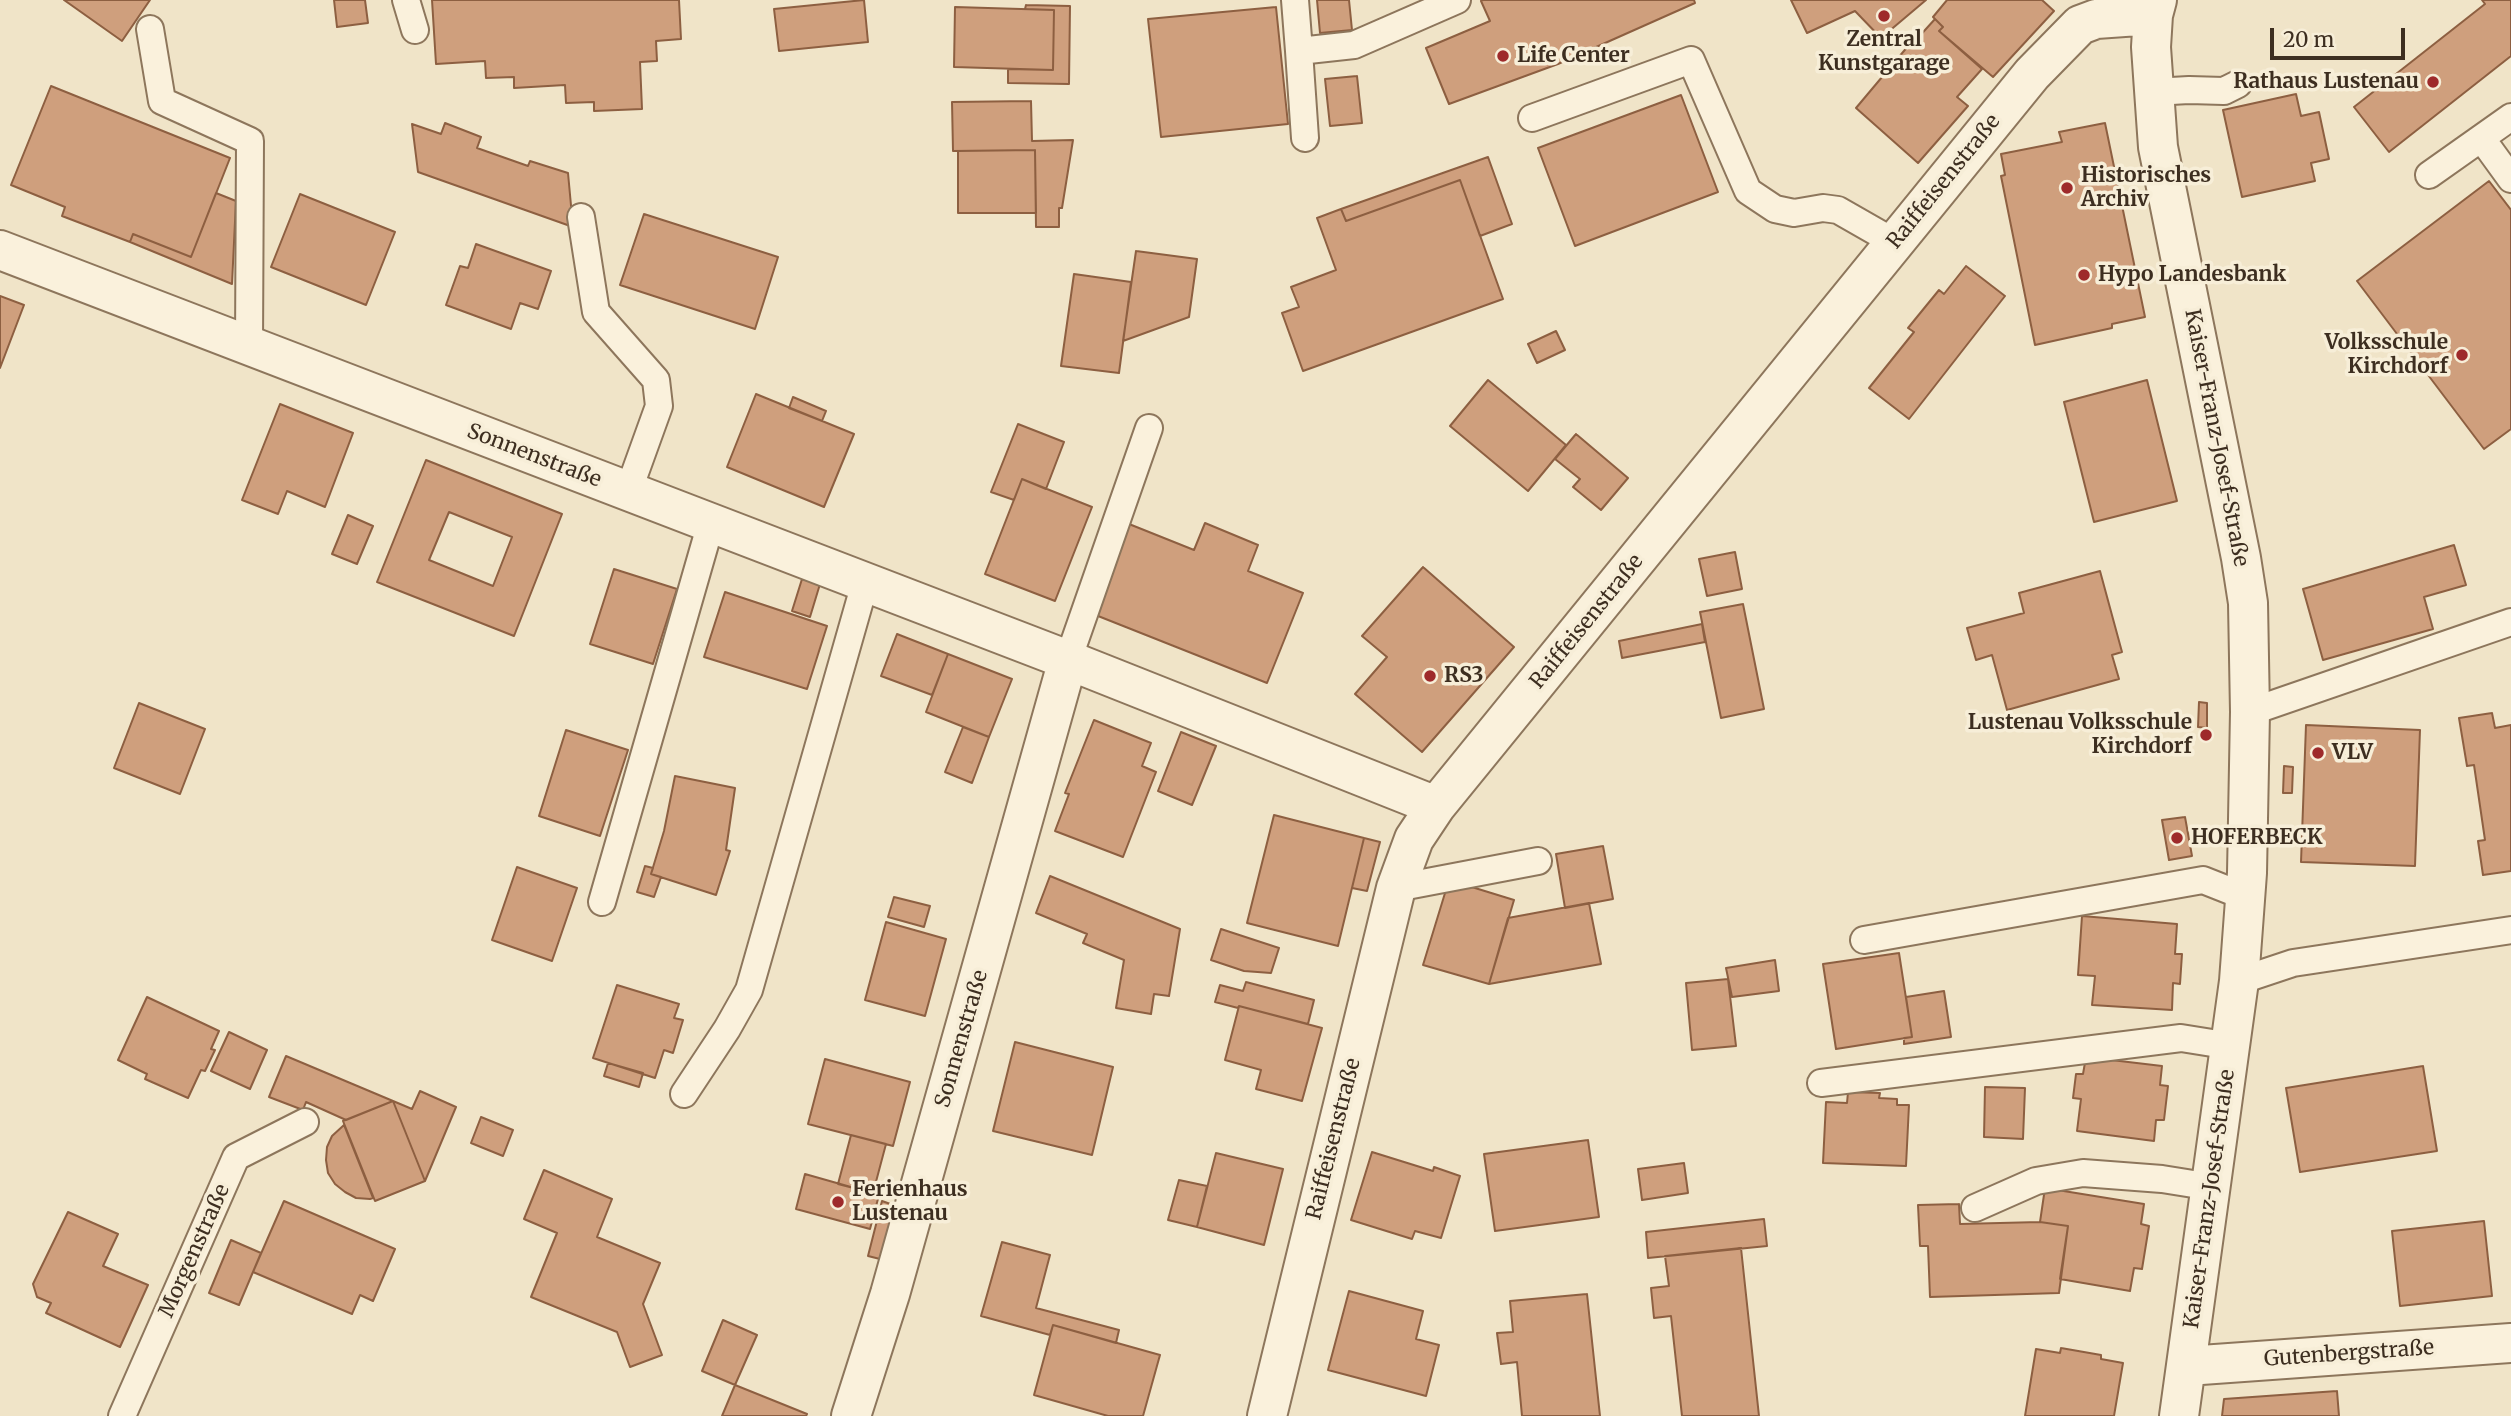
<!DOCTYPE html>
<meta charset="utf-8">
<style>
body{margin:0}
#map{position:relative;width:2511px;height:1416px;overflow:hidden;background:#f0e4c8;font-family:Merriweather,serif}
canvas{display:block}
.scale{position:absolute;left:2270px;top:28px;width:135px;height:32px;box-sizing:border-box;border:4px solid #3d2e20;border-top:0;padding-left:9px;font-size:21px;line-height:24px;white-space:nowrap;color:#3d2e20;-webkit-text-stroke:5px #f7eed8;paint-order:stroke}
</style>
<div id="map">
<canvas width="2511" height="1416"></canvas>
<div class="scale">20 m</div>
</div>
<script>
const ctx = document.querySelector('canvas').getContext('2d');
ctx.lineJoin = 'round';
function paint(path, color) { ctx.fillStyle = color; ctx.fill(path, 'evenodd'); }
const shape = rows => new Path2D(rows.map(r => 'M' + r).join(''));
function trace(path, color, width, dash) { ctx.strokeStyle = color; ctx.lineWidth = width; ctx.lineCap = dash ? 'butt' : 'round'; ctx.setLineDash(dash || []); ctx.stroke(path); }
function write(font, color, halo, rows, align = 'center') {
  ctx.font = font + ' Merriweather,serif'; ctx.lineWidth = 7; ctx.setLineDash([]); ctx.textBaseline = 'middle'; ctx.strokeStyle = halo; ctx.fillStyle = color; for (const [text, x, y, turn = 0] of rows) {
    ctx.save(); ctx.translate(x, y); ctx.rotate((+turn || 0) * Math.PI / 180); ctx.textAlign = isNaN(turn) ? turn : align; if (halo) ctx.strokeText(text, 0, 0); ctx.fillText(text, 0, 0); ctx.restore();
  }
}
const building = shape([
 [64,0,150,0,122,41,64,0],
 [334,0,365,0,368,23,337,27,334,0],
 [432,0,679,0,681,39,656,41,657,61,640,62,642,109,594,111,594,102,566,103,565,85,514,88,514,77,486,78,485,61,436,64,432,0],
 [864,0,868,42,779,51,774,9,864,0],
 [1317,0,1349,0,1352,30,1320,33,1317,0],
 [1694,0,1695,3,1558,64,1449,104,1426,48,1490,21,1481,1,1483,0,1694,0],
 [1791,0,1926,0,1881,38,1855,11,1807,33,1791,0],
 [1947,0,2042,0,2054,11,1993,77,1939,31,1943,27,1933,17,1947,0],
 [2482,0,2511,0,2511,56,2389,152,2354,107,2485,4,2482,0],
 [1026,5,1070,6,1069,84,1008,83,1008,69,1053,70,1054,10,1025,9,1026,5],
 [955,7,1054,10,1053,70,954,67,955,7],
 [1276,7,1288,124,1161,137,1148,19,1276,7],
 [1935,19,1943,27,1939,31,1982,69,1957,97,1968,106,1918,163,1856,108,1914,39,1916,40,1935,19],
 [1357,76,1362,123,1330,126,1325,79,1357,76],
 [51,86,230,158,191,257,133,234,130,242,62,216,65,207,11,185,51,86],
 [2296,94,2301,116,2319,112,2329,159,2311,163,2315,181,2242,197,2223,110,2296,94],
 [1681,95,1718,192,1575,246,1538,148,1681,95],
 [1031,101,1032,141,1073,140,1062,208,1059,208,1059,227,1036,227,1035,150,953,151,952,102,1031,101],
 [445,123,481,137,477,148,528,166,530,161,568,173,573,227,418,172,412,124,441,134,445,123],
 [2105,123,2145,317,2112,324,2112,328,2035,345,2001,176,2005,175,2001,154,2062,142,2059,132,2105,123],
 [1035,150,1036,213,958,213,958,151,1035,150],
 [1488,157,1512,224,1480,236,1460,180,1346,221,1341,209,1488,157],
 [1460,180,1503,299,1303,371,1282,313,1299,307,1291,287,1336,270,1317,218,1341,209,1346,221,1460,180],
 [2489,181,2511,210,2511,429,2484,449,2357,281,2489,181],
 [216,193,236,201,232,284,130,242,133,234,191,257,216,193],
 [300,194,395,232,366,305,271,267,300,194],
 [644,214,778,257,755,329,620,285,644,214],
 [476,244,551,271,538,309,520,303,511,329,446,305,460,266,468,268,476,244],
 [1136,251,1197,259,1189,317,1123,341,1136,251],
 [1966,266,2005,296,1909,419,1869,388,1914,332,1908,328,1939,290,1944,294,1966,266],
 [1074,274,1131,282,1119,373,1061,366,1074,274],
 [0,296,24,305,0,368,0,296],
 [1556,331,1565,350,1537,363,1528,344,1556,331],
 [1488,380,1566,445,1528,491,1450,426,1488,380],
 [2147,380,2177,501,2094,522,2064,402,2147,380],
 [756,394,854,434,824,507,727,467,756,394],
 [793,397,826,411,822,421,789,408,793,397],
 [280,404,353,433,325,507,287,491,278,514,242,500,280,404],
 [1018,424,1064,442,1046,489,1022,479,1014,500,991,492,1018,424],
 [1576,434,1628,478,1601,510,1573,487,1580,479,1555,459,1576,434],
 [426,460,562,514,514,636,377,582,426,460],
 [449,512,512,537,493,586,429,560,449,512],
 [1022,479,1092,507,1055,601,985,574,1022,479],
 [348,515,373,526,357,564,332,554,348,515],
 [1205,523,1258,545,1248,571,1303,593,1267,683,1093,614,1129,524,1194,550,1205,523],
 [2454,545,2466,585,2424,597,2433,629,2323,660,2303,589,2454,545],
 [1735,552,1742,589,1707,596,1699,559,1735,552],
 [1423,567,1514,647,1422,752,1355,694,1387,657,1362,636,1423,567],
 [614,569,677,589,653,664,590,644,614,569],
 [2100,571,2122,652,2112,655,2119,679,2007,710,1992,655,1976,660,1967,628,2024,613,2019,593,2100,571],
 [802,579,820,584,810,617,792,611,802,579],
 [725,592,827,626,807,689,704,657,725,592],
 [1743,604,1764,709,1721,718,1700,612,1743,604],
 [1702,624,1705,642,1622,658,1619,641,1702,624],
 [897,634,948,654,932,695,881,676,897,634],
 [948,654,1012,679,989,737,926,712,948,654],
 [2199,702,2207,703,2207,728,2198,727,2199,702],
 [139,703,205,729,180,794,114,768,139,703],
 [2492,713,2495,728,2511,725,2511,871,2483,875,2478,841,2485,840,2474,765,2467,766,2459,718,2492,713],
 [1094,720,1151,743,1142,766,1156,772,1123,857,1055,831,1069,794,1065,793,1094,720],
 [2306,725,2420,730,2415,866,2301,862,2306,725],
 [963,727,989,737,972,783,945,772,963,727],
 [566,730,628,750,600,836,539,816,566,730],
 [1181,732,1216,746,1192,805,1158,791,1181,732],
 [2284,766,2293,767,2292,793,2283,793,2284,766],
 [675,776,735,788,726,850,730,851,716,895,651,874,664,831,675,776],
 [1274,815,1364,838,1338,946,1247,923,1274,815],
 [2185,817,2192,856,2169,860,2162,820,2185,817],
 [1364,838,1380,842,1367,891,1352,888,1364,838],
 [1603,846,1613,899,1565,908,1556,854,1603,846],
 [645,866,653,868,651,874,661,877,654,897,637,892,645,866],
 [517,867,577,888,552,961,492,940,517,867],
 [1050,876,1180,929,1169,996,1154,994,1151,1014,1116,1008,1124,960,1083,943,1087,934,1036,913,1050,876],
 [1449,880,1514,900,1489,984,1423,965,1449,880],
 [894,897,930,906,924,927,888,917,894,897],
 [1589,903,1601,964,1489,984,1508,918,1589,903],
 [2082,916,2177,924,2175,954,2182,954,2180,984,2173,983,2172,1010,2092,1005,2095,976,2078,975,2082,916],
 [886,922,946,939,925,1016,865,1000,886,922],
 [1221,929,1279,948,1271,973,1244,971,1211,960,1221,929],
 [1899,953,1912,1037,1836,1049,1823,964,1899,953],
 [1775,960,1779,991,1732,997,1726,968,1775,960],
 [1728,979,1736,1046,1692,1050,1686,983,1728,979],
 [1246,982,1314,1000,1308,1024,1239,1006,1238,1008,1215,1002,1220,985,1243,991,1246,982],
 [617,985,679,1004,674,1018,683,1020,673,1053,664,1050,655,1078,593,1058,617,985],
 [1944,991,1951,1037,1904,1044,1904,1038,1912,1037,1906,997,1944,991],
 [147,997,219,1031,211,1049,215,1050,205,1071,201,1070,188,1098,145,1079,147,1074,118,1060,147,997],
 [1239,1006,1322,1028,1302,1101,1256,1089,1261,1070,1225,1060,1239,1006],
 [229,1032,267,1050,250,1089,211,1071,229,1032],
 [1015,1042,1113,1067,1092,1155,993,1131,1015,1042],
 [286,1056,393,1101,346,1120,306,1102,303,1110,269,1097,286,1056],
 [2086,1057,2162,1066,2160,1085,2168,1086,2164,1120,2156,1120,2154,1141,2077,1131,2081,1099,2073,1098,2076,1074,2083,1074,2086,1057],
 [825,1059,910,1082,893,1146,808,1124,825,1059],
 [608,1063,643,1073,639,1087,604,1076,608,1063],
 [2423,1066,2437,1151,2300,1172,2286,1088,2423,1066],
 [1985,1087,2025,1088,2023,1139,1984,1137,1985,1087],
 [420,1091,456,1107,425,1181,393,1101,412,1109,420,1091],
 [1848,1092,1880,1093,1879,1098,1897,1099,1897,1105,1909,1105,1906,1166,1823,1163,1826,1102,1847,1103,1848,1092],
 [393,1101,425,1181,375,1201,343,1121,393,1101],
 [481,1117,513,1130,503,1156,471,1143,481,1117],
 [344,1125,373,1198,370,1199,356,1198,345,1192,335,1184,328,1173,326,1160,327,1147,332,1136,344,1125],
 [851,1135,886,1144,873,1193,838,1184,851,1135],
 [1588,1140,1599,1217,1495,1231,1484,1154,1588,1140],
 [1372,1152,1433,1171,1434,1167,1460,1176,1441,1238,1415,1231,1412,1239,1351,1220,1372,1152],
 [1216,1153,1283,1169,1264,1245,1197,1227,1216,1153],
 [1684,1163,1688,1193,1642,1200,1638,1169,1684,1163],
 [544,1170,612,1199,597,1237,660,1263,643,1304,662,1355,630,1367,617,1332,531,1297,557,1233,524,1219,544,1170],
 [805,1174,879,1195,870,1229,796,1209,805,1174],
 [1179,1180,1207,1186,1197,1227,1168,1220,1179,1180],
 [2045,1188,2144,1204,2141,1224,2149,1226,2142,1269,2134,1268,2130,1291,2060,1279,2068,1226,2040,1222,2045,1188],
 [284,1201,395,1249,373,1301,360,1295,352,1314,253,1272,284,1201],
 [882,1201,896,1206,884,1260,868,1256,882,1201],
 [1959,1204,1960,1224,2040,1222,2068,1226,2059,1293,1930,1297,1928,1246,1920,1246,1918,1205,1959,1204],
 [68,1212,118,1234,103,1266,148,1285,120,1347,46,1313,51,1303,37,1297,33,1284,68,1212],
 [1764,1219,1767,1246,1648,1258,1646,1232,1764,1219],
 [2484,1221,2492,1296,2400,1306,2392,1231,2484,1221],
 [231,1240,261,1253,239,1305,209,1293,231,1240],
 [1002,1242,1050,1255,1036,1308,1119,1330,1116,1343,1053,1325,1050,1335,981,1316,1002,1242],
 [1741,1248,1759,1416,1682,1416,1671,1316,1654,1318,1651,1288,1669,1286,1665,1256,1741,1248],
 [1349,1291,1423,1311,1416,1339,1439,1345,1426,1396,1328,1370,1349,1291],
 [1587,1294,1600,1416,1522,1416,1517,1362,1501,1364,1497,1333,1513,1332,1510,1301,1587,1294],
 [723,1320,757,1335,735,1385,702,1371,723,1320],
 [1053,1325,1160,1355,1143,1416,1108,1416,1034,1395,1053,1325],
 [2061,1348,2101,1355,2101,1359,2123,1363,2114,1416,2025,1416,2036,1349,2060,1353,2061,1348],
 [735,1385,807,1414,806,1416,722,1416,735,1385],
 [2337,1391,2339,1416,2222,1416,2224,1399,2337,1391]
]);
paint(building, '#cf9f7d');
trace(building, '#8d5f41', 2);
const lane = shape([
 [406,0,415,30],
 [1295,0,1299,51],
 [150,29,162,101,250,141,249,346],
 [2153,92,2189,90,2224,91,2238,84],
 [1532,118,1691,60,1748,191,1775,209,1794,213,1823,208,1838,210,1894,242],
 [1305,138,1299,51,1354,45,1457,0],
 [2482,139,2511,179],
 [2429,175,2511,117],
 [581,217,596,312,656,380,659,406,628,492],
 [1068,660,1149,428],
 [2250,712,2511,622],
 [1396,888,1538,861],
 [602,902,711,523],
 [1864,940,2203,880,2246,897],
 [2239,981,2293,963,2511,930],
 [1821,1083,2181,1038,2231,1046],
 [684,1094,727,1029,749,990,865,583],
 [1975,1208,2036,1181,2083,1173,2162,1179,2212,1187],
 [122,1416,236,1157,305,1122]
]);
const street = shape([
 [2157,0,2153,15,2151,47,2158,147,2241,558,2248,603,2250,712,2247,873,2239,981,2179,1416],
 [0,250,1068,660,1436,806],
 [2187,1366,2511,1343],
 [851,1416,890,1294,1068,660],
 [1267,1416,1396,888,1414,839,1436,806,2032,74,2080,25,2096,19,2153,15]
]);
trace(lane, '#8d765c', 30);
trace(street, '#8d765c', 42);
trace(lane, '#faf1dc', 26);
trace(street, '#faf1dc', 38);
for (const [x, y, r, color] of [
 [1884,16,7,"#9e2a2b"],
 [1503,56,7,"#9e2a2b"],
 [2433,82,7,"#9e2a2b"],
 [2067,188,7,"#9e2a2b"],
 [2084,275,7,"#9e2a2b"],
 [2462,355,7,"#9e2a2b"],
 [1430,676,7,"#9e2a2b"],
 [2206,735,7,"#9e2a2b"],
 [2318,753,7,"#9e2a2b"],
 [2177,838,7,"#9e2a2b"],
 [838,1202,7,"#9e2a2b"]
]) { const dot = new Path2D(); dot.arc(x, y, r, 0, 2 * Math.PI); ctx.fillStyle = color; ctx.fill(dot); trace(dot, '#f7eed8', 2.5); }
write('bold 21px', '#3d2e20', '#f7eed8', [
 ["Zentral",1884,40,"center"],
 ["Kunstgarage",1884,64,"center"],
 ["Life Center",1517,56],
 ["Rathaus Lustenau",2419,82,"right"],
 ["Historisches",2081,176],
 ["Archiv",2081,200],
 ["Hypo Landesbank",2098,275],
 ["Volksschule",2448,343,"right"],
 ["Kirchdorf",2448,367,"right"],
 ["RS3",1444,676],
 ["Lustenau Volksschule",2192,723,"right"],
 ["Kirchdorf",2192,747,"right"],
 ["VLV",2332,753],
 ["HOFERBECK",2191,838],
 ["Ferienhaus",852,1190],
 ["Lustenau",852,1214]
], 'left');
write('21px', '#3d2e20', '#f7eed8', [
 ["Raiffeisenstraße",1944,182,-51],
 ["Kaiser-Franz-Josef-Straße",2216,438,79],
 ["Sonnenstraße",534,456,21],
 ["Raiffeisenstraße",1587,622,-51],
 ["Sonnenstraße",962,1039,-74],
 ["Raiffeisenstraße",1334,1139,-76],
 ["Kaiser-Franz-Josef-Straße",2210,1199,-82],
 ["Morgenstraße",195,1251,-66],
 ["Gutenbergstraße",2349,1354,-4]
]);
</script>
